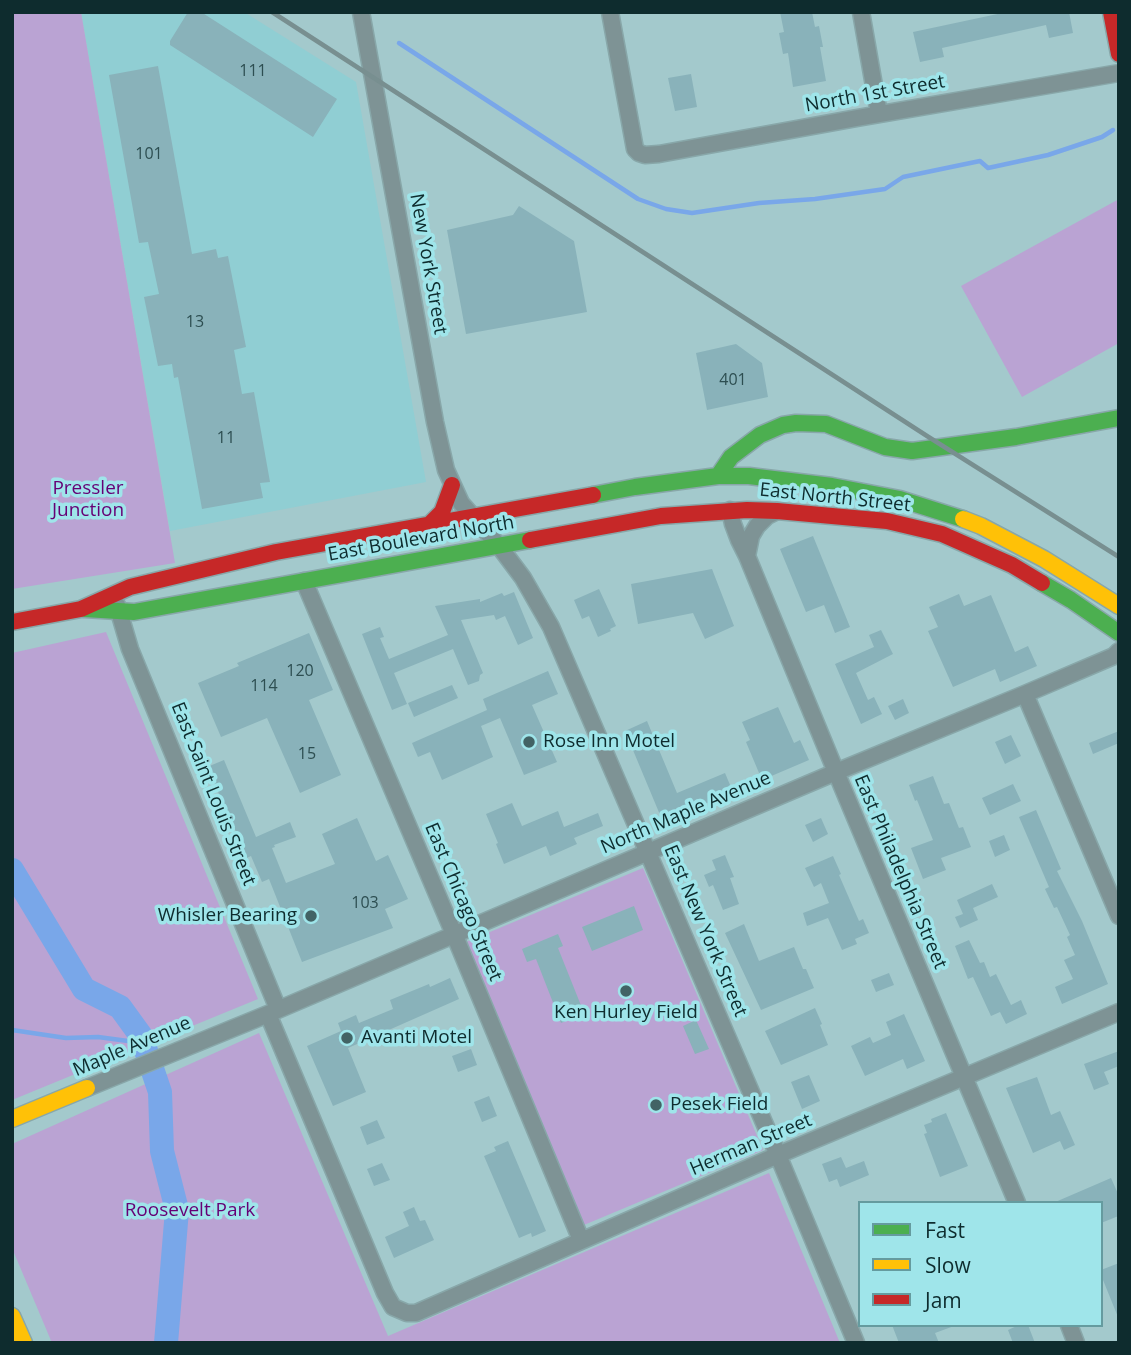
<!DOCTYPE html>
<style>
body{margin:0}
#map{position:relative;width:1131px;height:1355px;overflow:hidden;background:#a3c9cc;font-family:"Open Sans",sans-serif}
canvas{display:block}
.frame{position:absolute;inset:0;border:14px solid #0e2c2e;pointer-events:none}
.legend{position:absolute;left:858px;top:1201px;width:245px;height:126px;box-sizing:border-box;background:#9fe5ea;border:2px solid #659b9f;margin:0;padding:9px 12px;list-style:none;font-size:21px;color:#0e2c2e}
.legend li{display:flex;align-items:center;gap:14px;height:35px}
.legend b{width:35px;border:2px solid #659b9f}
</style>
<div id="map">
<canvas width="1131" height="1355"></canvas>
<div class="frame"></div>
<ul class="legend">
<li><b style="height:9px;background:#4caf50"></b>Fast</li>
<li><b style="height:9px;background:#ffc107"></b>Slow</li>
<li><b style="height:9px;background:#c62828"></b>Jam</li>
</ul>
</div>
<script>
const ctx = document.querySelector('canvas').getContext('2d');
ctx.lineJoin = 'round';
function paint(path, color) { ctx.fillStyle = color; ctx.fill(path, 'evenodd'); }
const shape = rows => new Path2D(rows.map(r => 'M' + r).join(''));
function trace(path, color, width, dash) { ctx.strokeStyle = color; ctx.lineWidth = width; ctx.lineCap = dash ? 'butt' : 'round'; ctx.setLineDash(dash || []); ctx.stroke(path); }
function write(font, color, halo, rows, align = 'center') {
  ctx.font = font + ' "Open Sans",sans-serif'; ctx.lineWidth = 7; ctx.setLineDash([]); ctx.textBaseline = 'middle'; ctx.strokeStyle = halo; ctx.fillStyle = color; for (const [text, x, y, turn = 0] of rows) {
    ctx.save(); ctx.translate(x, y); ctx.rotate((+turn || 0) * Math.PI / 180); ctx.textAlign = isNaN(turn) ? turn : align; if (halo) ctx.strokeText(text, 0, 0); ctx.fillText(text, 0, 0); ctx.restore();
  }
}
paint(shape([
 [81,12,244,12,356,82,426,482,170,531]
]), '#90ced3');
paint(shape([
 [12,12,81,12,175,563,12,589],
 [1119,199,1119,343,1022,397,961,286],
 [106,632,258,999,12,1100,12,653],
 [643,868,763,1150,584,1225,466,942],
 [259,1033,388,1336,769,1173,840,1343,52,1343,12,1248,12,1144]
]), '#baa3d3');
trace(shape([
 [399,43,638,199,666,209,692,213,759,203,815,199,885,189,903,177,980,161,988,168,1048,155,1102,137,1113,130],
 [12,1030,66,1038,98,1037,143,1043]
]), '#79a7e9', 4.5);
trace(shape([
 [12,870,84,989,120,1007,141,1036,160,1092,162,1151,177,1210,166,1343]
]), '#79a7e9', 24);
paint(shape([
 [188,12,201,12,337,99,313,137,170,45,170,41],
 [780,12,812,12,815,27,819,26,823,47,820,47,826,81,793,87,788,53,783,54,779,33,784,32],
 [1007,12,1069,12,1073,33,1049,38,1046,25,942,48,944,57,920,62,913,32],
 [158,66,192,254,216,249,218,258,228,256,246,347,234,350,242,394,254,392,270,482,260,483,263,498,202,509,178,377,174,378,172,364,158,366,144,297,159,294,148,242,139,243,109,75],
 [691,74,697,107,675,111,668,78],
 [519,206,574,241,587,312,466,334,447,230,513,215],
 [736,344,762,363,768,397,707,410,696,353],
 [813,536,850,627,835,633,824,605,806,612,780,549],
 [712,569,734,626,705,639,693,613,638,624,631,584],
 [599,589,616,626,610,629,611,631,598,637,589,616,582,619,574,600],
 [514,592,533,638,518,645,505,616,496,620,494,615,461,620,483,673,480,675,479,681,468,685,453,649,394,673,407,704,392,710,362,634,380,627,384,637,380,638,389,659,448,635,435,606,480,599,480,602,502,593,504,596],
 [959,594,964,606,991,595,1015,652,1028,646,1037,666,1000,682,995,669,953,687,928,631,938,627,929,607],
 [881,630,893,654,856,673,868,700,874,697,882,714,861,724,835,664,874,647,869,635],
 [309,633,333,690,309,700,341,775,300,793,267,718,221,737,198,683,239,666,237,663],
 [548,671,558,694,532,705,557,762,524,775,500,718,481,726,493,757,442,780,430,752,418,757,412,743,487,710,483,699],
 [452,685,458,698,414,717,408,703],
 [903,699,909,713,895,720,888,706],
 [778,707,794,743,800,740,809,760,762,780,746,742,750,740,742,722],
 [647,721,677,793,725,773,733,792,663,822,625,731],
 [1119,731,1119,743,1093,754,1089,743],
 [1011,735,1021,756,1005,764,995,742],
 [224,760,256,837,290,822,296,837,274,845,275,847,272,848,286,883,335,864,322,834,357,818,376,861,388,855,408,899,385,909,393,928,302,962,269,879,262,882,251,856,242,860,236,844,241,843,207,767],
 [933,776,944,804,949,803,959,828,963,827,971,847,941,858,946,870,923,879,911,848,933,840,917,800,915,801,909,785],
 [1013,784,1021,801,990,815,982,798],
 [512,803,522,826,558,811,564,827,598,813,603,826,574,838,577,844,550,856,546,846,504,864,496,844,498,843,486,814],
 [1036,810,1061,869,1057,871,1082,921,1108,984,1062,1004,1055,987,1073,979,1064,960,1075,955,1067,937,1070,935,1057,907,1054,908,1045,889,1049,887,1019,817],
 [821,818,828,834,813,842,805,825],
 [1004,835,1010,850,995,857,989,841],
 [725,855,734,877,730,878,739,904,723,910,713,885,709,887,704,875,716,870,712,860],
 [833,856,841,874,839,875,859,921,863,919,869,933,855,939,857,944,842,950,828,918,807,926,803,913,829,903,821,883,814,887,805,868],
 [992,884,998,897,973,908,978,920,960,928,955,917,963,914,957,900],
 [634,906,643,930,592,951,582,927],
 [744,924,759,961,794,947,803,969,806,969,814,988,761,1010,725,933],
 [558,934,563,946,558,948,584,1013,561,1023,536,959,527,962,522,949],
 [969,940,980,963,984,962,990,977,996,974,1011,1005,1021,1000,1027,1014,1006,1024,1000,1012,991,1016,973,977,968,979,955,946],
 [889,973,894,985,876,992,871,980],
 [450,978,459,999,348,1048,366,1092,333,1106,307,1046,341,1031,338,1023,356,1015,359,1023,393,1009,390,1000,429,984,430,987],
 [815,1008,822,1024,820,1025,828,1045,781,1065,765,1031],
 [904,1014,925,1061,907,1069,903,1059,865,1076,851,1046,870,1037,873,1043,891,1035,886,1022],
 [696,1020,709,1049,695,1054,683,1026],
 [471,1049,477,1065,458,1072,452,1056],
 [1119,1051,1119,1066,1104,1072,1109,1084,1094,1090,1084,1064],
 [809,1075,820,1101,802,1109,791,1082],
 [1037,1077,1051,1115,1060,1111,1075,1145,1064,1150,1060,1141,1033,1153,1006,1088],
 [489,1096,497,1116,482,1122,474,1102],
 [946,1113,968,1166,940,1177,924,1134,927,1133,924,1125,932,1122,931,1119],
 [377,1120,385,1138,367,1145,360,1127],
 [508,1141,546,1231,532,1237,531,1233,519,1238,484,1156,496,1151,494,1147],
 [841,1157,846,1168,864,1161,869,1175,840,1187,837,1179,829,1182,822,1164],
 [382,1163,390,1180,374,1186,367,1169],
 [1111,1178,1119,1196,1119,1216,1116,1217,1101,1223,1101,1203,1053,1203],
 [414,1207,420,1221,425,1220,434,1240,394,1258,385,1237,409,1226,403,1212],
 [1119,1263,1119,1317,1118,1317,1101,1275,1101,1270],
 [892,1325,954,1325,954,1326,935,1333,939,1343,899,1343],
 [1019,1325,1028,1325,1035,1343,1013,1343,1008,1330]
]), '#89b2ba');
const street = shape([
 [361,12,435,422,446,470,461,503,499,546,523,578,551,627,778,1155,856,1343],
 [610,12,635,149,639,153,645,155,659,154,857,118,1119,73],
 [861,12,879,114],
 [730,510,733,524,739,540,747,556,836,772,1017,1203],
 [747,556,751,536,757,526,767,516,777,511],
 [304,581,454,934,581,1240],
 [117,605,130,649,278,1009],
 [1025,694,1119,916],
 [268,1014,385,1293,393,1307,407,1313,416,1313,778,1155,1119,1012],
 [87,1088,268,1014,836,772,1025,694,1114,656,1119,651],
 [1069,1325,1076,1343]
]);
const fast = shape([
 [718,476,731,457,760,435,783,425,796,423,826,424,885,447,912,451,1016,437,1119,418],
 [593,495,635,487,718,476,749,476,832,486,900,499,963,519],
 [1042,583,1071,600,1119,633],
 [85,609,134,612,530,540]
]);
const slow = shape([
 [963,519,981,526,1044,559,1119,606],
 [12,1119,87,1088],
 [12,1316,24,1343]
]);
const jam = shape([
 [1111,12,1119,54],
 [430,524,442,512,452,485],
 [530,540,661,516,747,510,777,511,887,521,942,534,1012,565,1042,583],
 [12,622,81,609,130,587,276,552,593,495]
]);
trace(street, '#88a7a9', 19);
trace(fast, '#88a7a9', 19);
trace(slow, '#88a7a9', 19);
trace(jam, '#88a7a9', 19);
trace(street, '#7e9395', 16);
trace(fast, '#4caf50', 16);
trace(slow, '#ffc107', 16);
trace(jam, '#c62828', 16);
trace(shape([
 [272,12,927,436,1119,557]
]), '#788f90', 4.5);
for (const [x, y, r, color] of [
 [529,742,7,"#426365"],
 [311,916,7,"#426365"],
 [626,991,7,"#426365"],
 [347,1038,7,"#426365"],
 [656,1105,7,"#426365"]
]) { const dot = new Path2D(); dot.arc(x, y, r, 0, 2 * Math.PI); ctx.fillStyle = color; ctx.fill(dot); trace(dot, '#9fe5ea', 2.5); }
write('16px', '#2d4e51', null, [
 ["111",253,71],
 ["101",149,154],
 ["13",195,322],
 ["401",733,380],
 ["11",226,438],
 ["120",300,671],
 ["114",264,686],
 ["15",307,754],
 ["103",365,903]
]);
write('19px', '#0e2c2e', '#9fe5ea', [
 ["North 1st Street",875,94,-10],
 ["New York Street",428,264,80],
 ["East North Street",835,498,6],
 ["East Boulevard North",421,539,-10],
 ["East Saint Louis Street",213,794,68],
 ["North Maple Avenue",686,813,-23],
 ["East Philadelphia Street",900,872,67],
 ["East Chicago Street",463,902,67],
 ["East New York Street",705,931,67],
 ["Maple Avenue",132,1047,-23],
 ["Herman Street",751,1145,-23]
]);
write('19px', '#660075', '#9fe5ea', [
 ["Pressler",88,489],
 ["Junction",88,511],
 ["Roosevelt Park",190,1211]
]);
write('19px', '#0e2c2e', '#9fe5ea', [
 ["Rose Inn Motel",543,742],
 ["Whisler Bearing",297,916,"right"],
 ["Ken Hurley Field",626,1013,"center"],
 ["Avanti Motel",361,1038],
 ["Pesek Field",670,1105]
], 'left');
</script>
